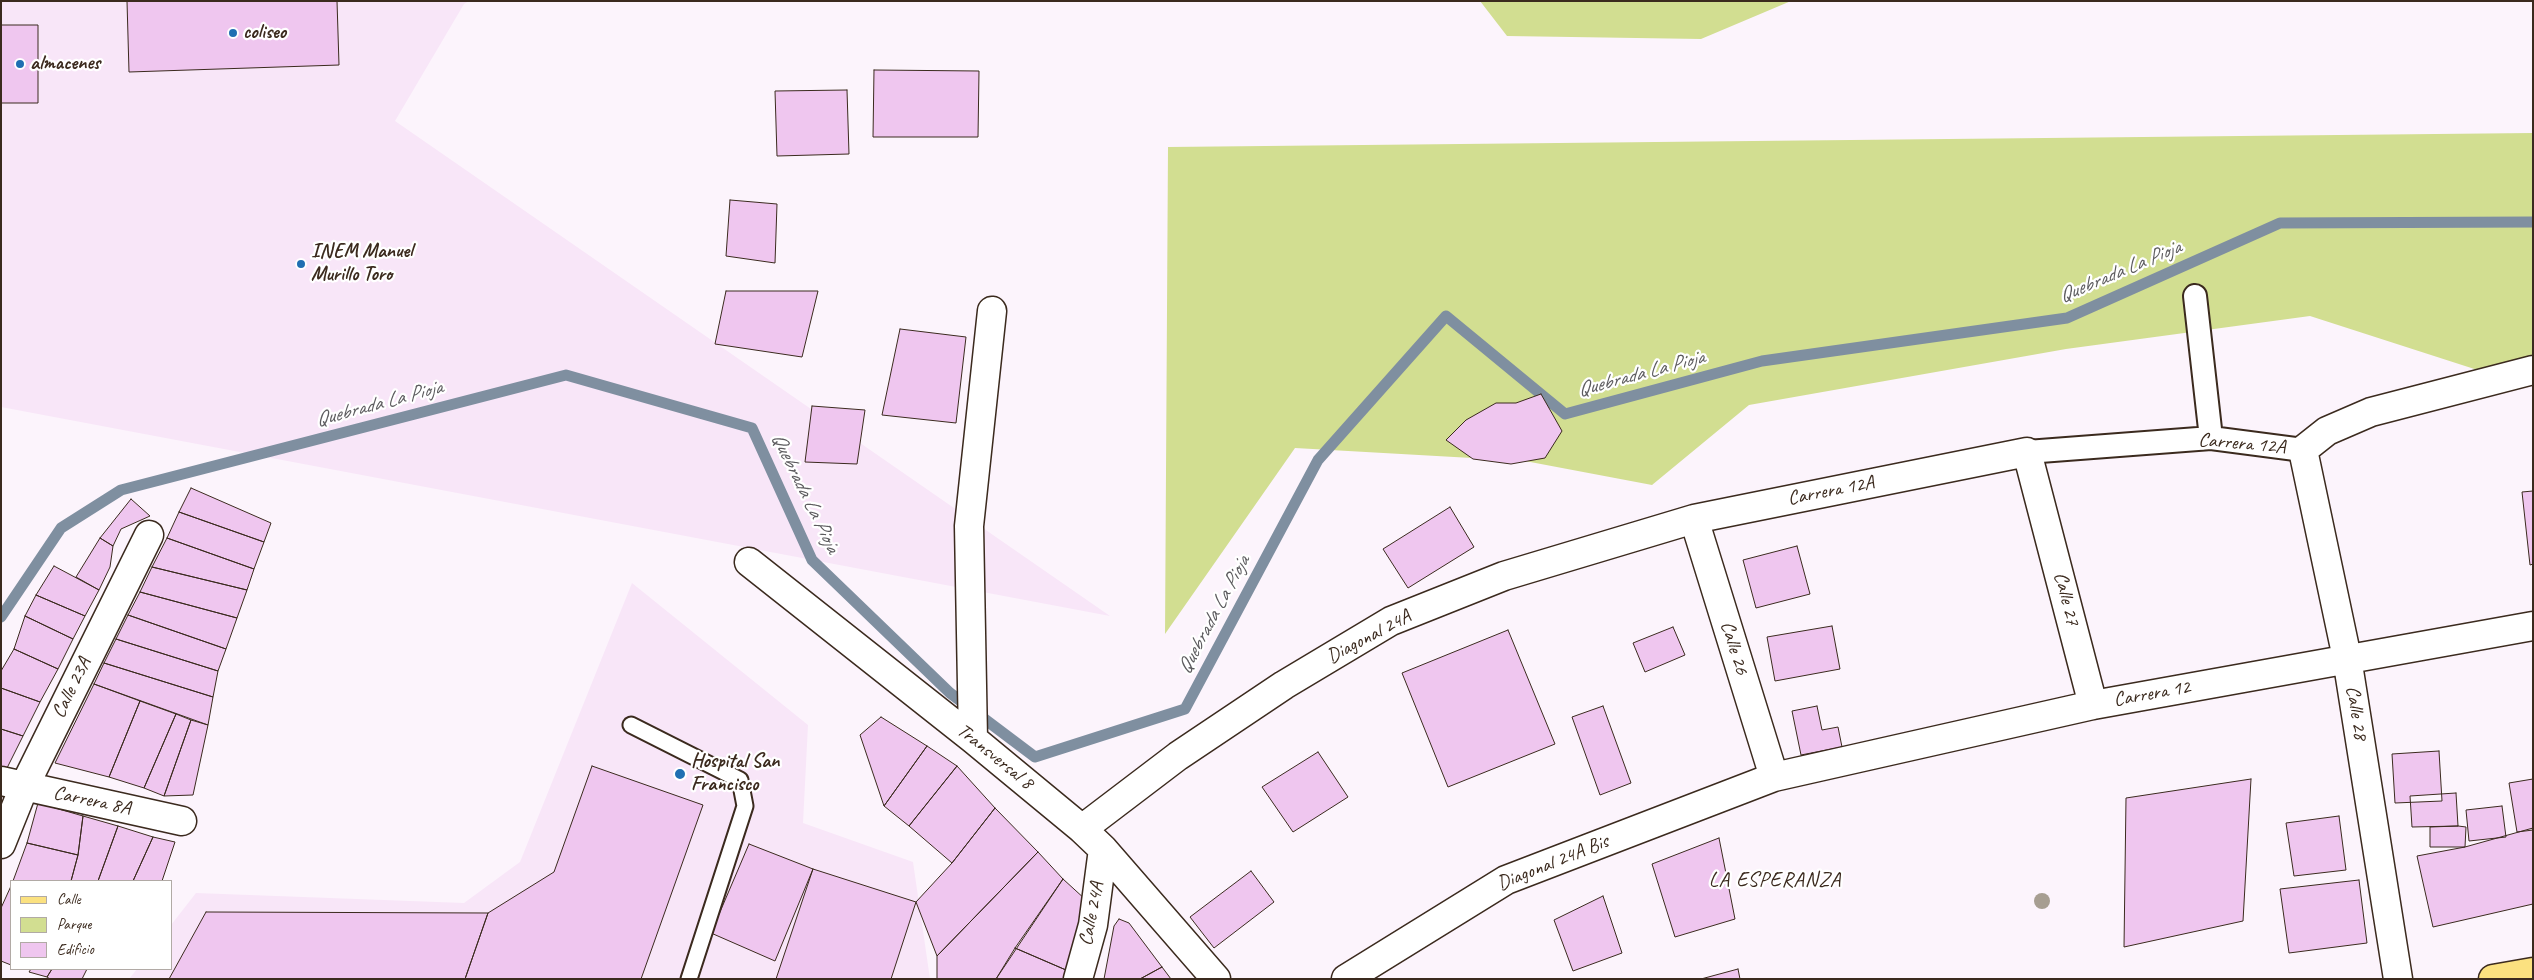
<!DOCTYPE html>
<style>
body{margin:0}
#map{position:relative;width:2534px;height:980px;overflow:hidden;background:#fcf4fc;font-family:Caveat,sans-serif}
canvas{display:block}
.frame{position:absolute;inset:0;border:2px solid #3b2a1e;pointer-events:none}
.legend{position:absolute;left:10px;top:880px;width:162px;height:90px;box-sizing:border-box;background:#fff;border:1px solid #b1aaa5;margin:0;padding:6px 9px;list-style:none;font-size:15px;color:#3b2a1e}
.legend li{display:flex;align-items:center;gap:10px;height:25px}
.legend b{width:25px;border:1px solid #b1aaa5}
</style>
<div id="map">
<canvas width="2534" height="980"></canvas>
<div class="frame"></div>
<ul class="legend">
<li><b style="height:6px;background:#fbe180"></b>Calle</li>
<li><b style="height:14px;background:#d2de91"></b>Parque</li>
<li><b style="height:14px;background:#efc6ef"></b>Edificio</li>
</ul>
</div>
<script>
const ctx = document.querySelector('canvas').getContext('2d');
ctx.lineJoin = 'round';
function paint(path, color) { ctx.fillStyle = color; ctx.fill(path, 'evenodd'); }
const shape = rows => new Path2D(rows.map(r => 'M' + r).join(''));
function trace(path, color, width, dash) { ctx.strokeStyle = color; ctx.lineWidth = width; ctx.lineCap = dash ? 'butt' : 'round'; ctx.setLineDash(dash || []); ctx.stroke(path); }
function write(font, color, halo, rows, align = 'center') {
  ctx.font = font + ' Caveat,sans-serif'; ctx.lineWidth = 4.5; ctx.setLineDash([]); ctx.textBaseline = 'middle'; ctx.strokeStyle = halo; ctx.fillStyle = color; for (const [text, x, y, turn = 0] of rows) {
    ctx.save(); ctx.translate(x, y); ctx.rotate((+turn || 0) * Math.PI / 180); ctx.textAlign = isNaN(turn) ? turn : align; if (halo) ctx.strokeText(text, 0, 0); ctx.fillText(text, 0, 0); ctx.restore();
  }
}
paint(shape([
 [1,1,469,1,464,4,395,121,1110,616,1,407],
 [632,583,808,725,803,823,913,862,930,979,129,979,137,969,171,969,171,925,196,893,464,903,520,862]
]), '#f8e6f8');
paint(shape([
 [1480,1,1791,1,1701,39,1507,36],
 [2533,133,2533,364,2493,375,2310,316,2066,349,1749,405,1652,485,1525,461,1295,448,1165,634,1168,147]
]), '#d2de91');
trace(shape([
 [1,617,61,528,121,490,566,375,752,428,812,560,950,693,1035,757,1185,709,1318,460,1446,316,1565,414,1762,361,2067,318,2280,223,2533,222]
]), '#7f8fa0', 11);
const building = shape([
 [127,1,337,1,339,65,129,72,127,1],
 [1,25,38,25,38,103,1,103,1,25],
 [874,70,979,71,978,137,873,137,874,70],
 [847,90,849,154,777,156,775,91,847,90],
 [730,200,777,204,775,263,726,256,730,200],
 [726,291,818,291,802,357,715,344,726,291],
 [900,329,966,337,956,423,882,415,900,329],
 [1541,394,1562,431,1545,458,1511,464,1473,459,1446,440,1466,420,1496,403,1516,403,1541,394],
 [812,406,865,410,857,464,805,462,812,406],
 [191,488,271,523,264,542,179,512,191,488],
 [2533,491,2533,564,2530,565,2522,492,2533,491],
 [131,499,150,516,121,529,113,546,100,538,131,499],
 [1450,507,1474,547,1408,588,1383,549,1450,507],
 [179,512,264,542,254,569,167,538,179,512],
 [100,538,113,546,110,567,99,590,76,577,100,538],
 [167,538,254,569,247,590,152,567,167,538],
 [1797,546,1810,594,1756,608,1743,560,1797,546],
 [54,566,99,590,85,616,36,595,54,566],
 [152,567,247,590,237,618,140,592,152,567],
 [140,592,237,618,226,649,128,615,140,592],
 [36,595,85,616,73,639,25,616,36,595],
 [128,615,226,649,218,671,116,639,128,615],
 [25,616,73,639,58,669,14,649,25,616],
 [1832,626,1840,669,1775,681,1767,637,1832,626],
 [1673,627,1685,655,1645,672,1633,643,1673,627],
 [1508,630,1555,744,1448,787,1402,673,1508,630],
 [116,639,218,671,213,697,104,663,116,639],
 [14,649,58,669,40,702,1,688,1,671,14,649],
 [104,663,213,697,208,725,94,684,104,663],
 [94,684,140,701,109,777,55,763,94,684],
 [1,688,40,702,23,736,1,729,1,688],
 [140,701,176,714,144,788,109,777,140,701],
 [1603,706,1631,783,1600,795,1572,717,1603,706],
 [1817,706,1822,730,1838,727,1842,747,1801,755,1792,711,1817,706],
 [176,714,191,720,164,796,144,788,176,714],
 [881,717,927,746,884,806,860,735,881,717],
 [191,720,208,725,193,795,164,796,191,720],
 [1,729,23,736,6,770,1,770,1,729],
 [927,746,957,766,909,826,884,806,927,746],
 [2439,751,2442,801,2395,803,2392,754,2439,751],
 [1318,752,1348,797,1293,832,1262,787,1318,752],
 [592,766,703,805,641,979,465,979,488,913,554,872,592,766],
 [957,766,995,808,952,863,909,826,957,766],
 [2251,779,2243,921,2124,947,2126,798,2251,779],
 [2533,779,2533,830,2517,832,2509,783,2533,779],
 [2456,793,2458,826,2412,827,2410,796,2456,793],
 [38,803,83,816,78,855,27,843,38,803],
 [2502,806,2506,837,2469,841,2466,810,2502,806],
 [995,808,1038,852,937,956,916,902,952,863,995,808],
 [83,816,118,826,98,881,71,881,78,855,83,816],
 [2339,816,2346,870,2294,876,2286,823,2339,816],
 [118,826,153,837,133,881,98,881,118,826],
 [2458,826,2466,827,2465,847,2430,847,2430,827,2458,826],
 [2533,828,2533,904,2433,927,2417,856,2465,847,2533,828],
 [153,837,175,842,162,881,133,881,153,837],
 [1719,838,1735,919,1675,937,1652,864,1719,838],
 [27,843,78,855,71,881,13,881,27,843],
 [749,844,813,869,775,961,711,933,749,844],
 [1038,852,1063,879,996,979,937,979,937,956,1038,852],
 [813,869,916,902,891,979,776,979,813,869],
 [1251,871,1274,902,1214,948,1190,917,1251,871],
 [1063,879,1086,900,1066,970,1015,948,1063,879],
 [2359,880,2367,943,2289,953,2280,889,2359,880],
 [11,886,11,965,1,961,1,908,11,886],
 [1603,896,1622,953,1573,971,1554,920,1603,896],
 [206,912,488,913,465,979,169,979,206,912],
 [1119,919,1129,923,1162,967,1140,979,1104,979,1114,926,1119,919],
 [1015,948,1066,970,1064,979,996,979,1015,948],
 [1162,967,1171,979,1140,979,1162,967],
 [31,969,52,969,47,977,29,972,31,969],
 [52,969,87,969,82,979,50,979,47,977,52,969],
 [1738,969,1740,979,1701,979,1738,969]
]);
paint(building, '#efc6ef');
trace(building, '#3b2a1e', 1);
const service = shape([
 [631,725,740,780,745,806,689,979]
]);
const pedestrian = shape([
 [2195,296,2211,438],
 [2027,452,2211,438,2303,450]
]);
const minor = shape([
 [1694,519,1774,777],
 [749,562,973,739,1082,829,1103,849,1216,979],
 [973,739,969,526,992,311],
 [1,781,182,821],
 [1082,829,1178,756,1284,685,1391,621,1504,576,1694,519,2027,452,2093,705],
 [1,844,24,787,149,535],
 [1078,979,1093,925,1103,849],
 [1346,979,1506,880,1774,777,2093,705,2533,626],
 [2398,979,2347,658,2303,450,2327,431,2371,412,2533,370]
]);
const primary = shape([
 [2493,979,2533,972]
]);
trace(service, '#3b2a1e', 19);
trace(pedestrian, '#3b2a1e', 26);
trace(minor, '#3b2a1e', 31);
trace(primary, '#3b2a1e', 31);
trace(service, '#fff', 15);
trace(pedestrian, '#fff', 22);
trace(minor, '#fff', 28);
trace(primary, '#fbe180', 28);
ctx.fillStyle = '#a79e92';
for (const [x, y] of [
 [2042,901]
]) { ctx.beginPath(); ctx.arc(x, y, 8, 0, 2 * Math.PI); ctx.fill(); }
for (const [x, y, r, color] of [
 [233,33,5,"#1f6fb2"],
 [20,64,5,"#1f6fb2"],
 [301,264,5,"#1f6fb2"],
 [680,774,6,"#1f6fb2"]
]) { const dot = new Path2D(); dot.arc(x, y, r, 0, 2 * Math.PI); ctx.fillStyle = color; ctx.fill(dot); trace(dot, '#fff', 2); }
write('bold 20px', '#3b2a1e', '#fff', [
 ["coliseo",243,33],
 ["almacenes",30,64],
 ["INEM Manuel",311,252],
 ["Murillo Toro",311,275],
 ["Hospital San",691,762],
 ["Francisco",691,785]
], 'left');
write('20px', '#3b2a1e', '#fff', [
 ["Carrera 12A",2242,444,5],
 ["Carrera 12A",1831,491,-11],
 ["Calle 27",2066,599,76],
 ["Diagonal 24A",1369,637,-28],
 ["Calle 26",1734,648,73],
 ["Calle 23A",72,688,-64],
 ["Carrera 12",2152,694,-10],
 ["Calle 28",2356,713,81],
 ["Transversal 8",995,757,39],
 ["Carrera 8A",92,801,12],
 ["Diagonal 24A Bis",1553,863,-22],
 ["Calle 24A",1092,914,-79]
]);
write('italic 21px', '#5d5c5f', '#fff', [
 ["Quebrada La Pioja",2120,272,-23],
 ["Quebrada La Pioja",1641,374,-15],
 ["Quebrada La Pioja",379,404,-15],
 ["Quebrada La Pioja",805,493,64],
 ["Quebrada La Pioja",1214,615,-62]
]);
ctx.letterSpacing = '1px';
write('21px', '#3b2a1e', '#fff', [
 ["LA ESPERANZA",1775,880]
]);
ctx.letterSpacing = '0px';
</script>
